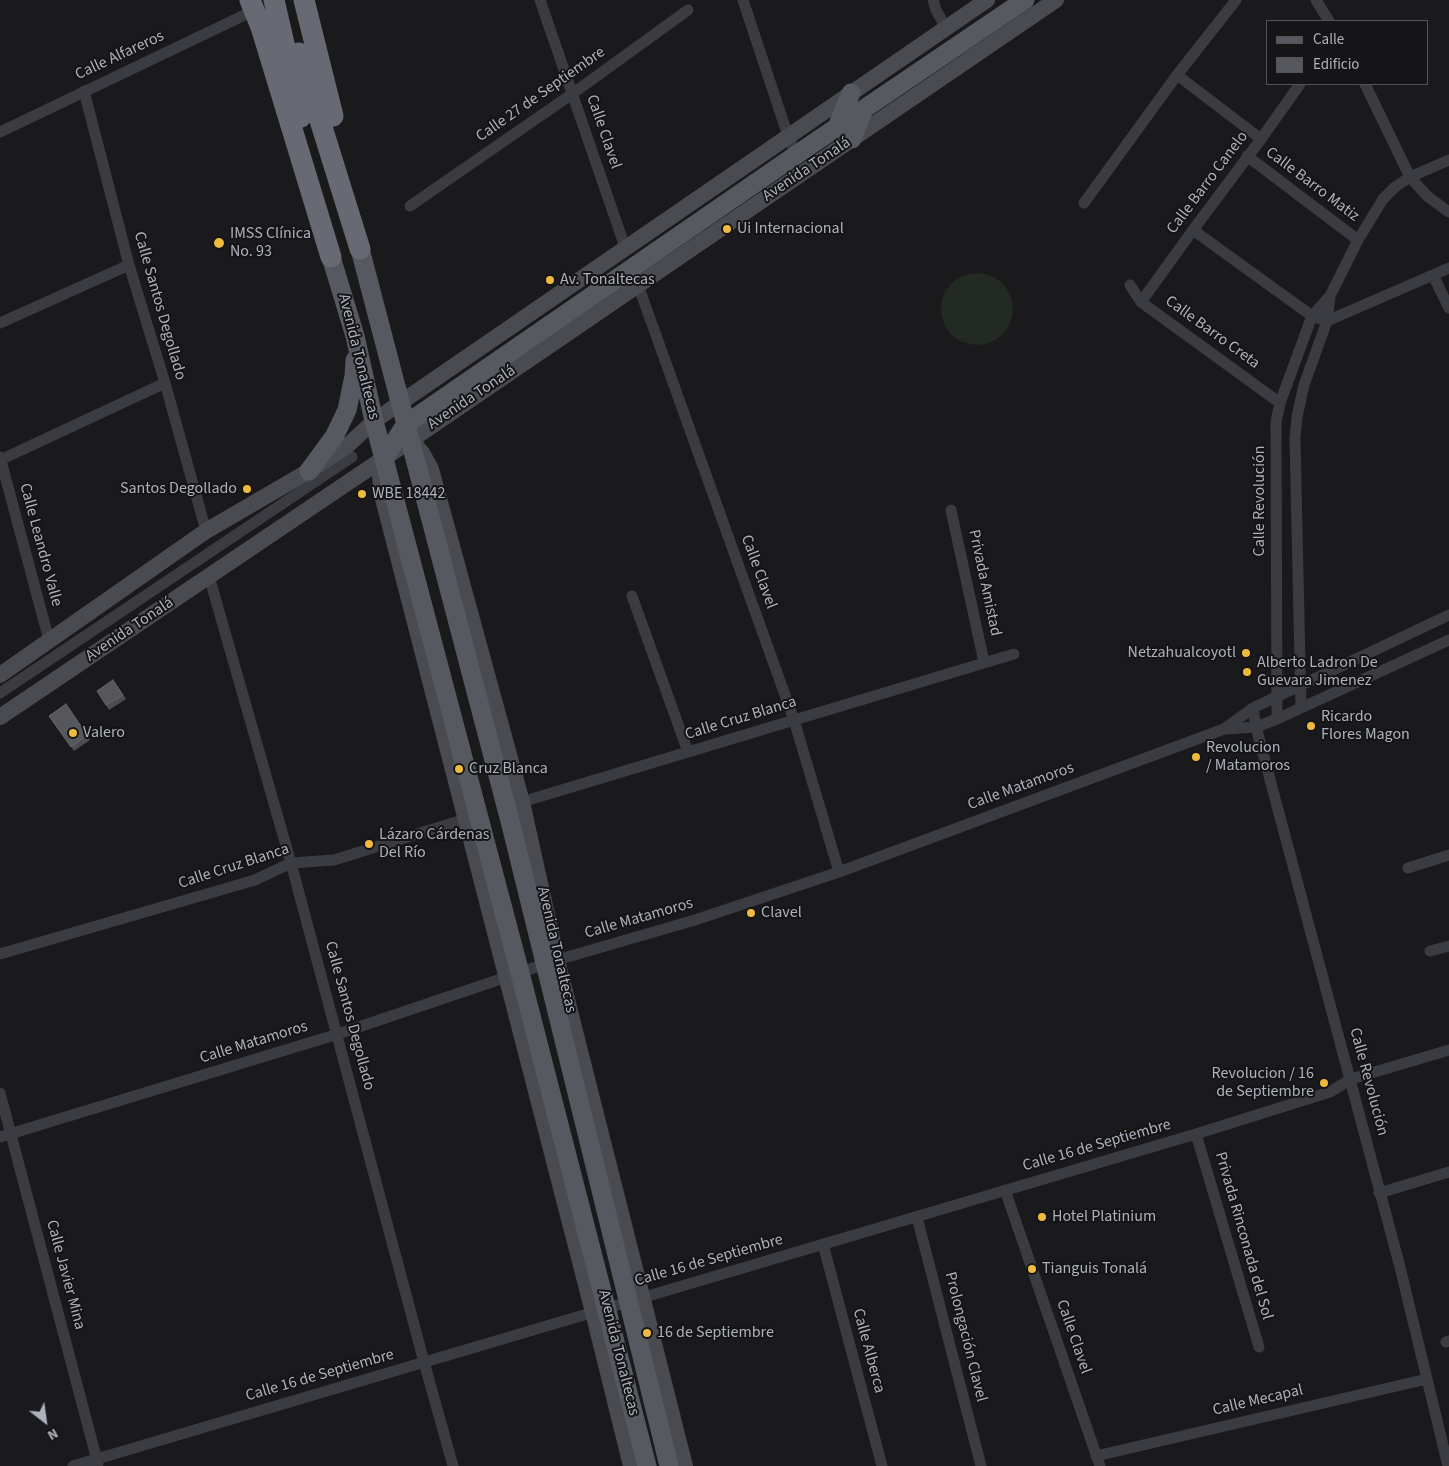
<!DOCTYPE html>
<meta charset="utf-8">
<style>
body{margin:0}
#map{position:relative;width:1449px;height:1466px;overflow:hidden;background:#1a1a1c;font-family:"Source Sans 3",sans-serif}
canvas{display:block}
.legend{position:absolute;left:1266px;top:20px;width:162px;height:65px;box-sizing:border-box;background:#151517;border:1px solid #525359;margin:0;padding:6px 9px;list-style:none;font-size:15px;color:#adb1bb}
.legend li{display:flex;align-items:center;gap:10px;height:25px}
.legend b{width:25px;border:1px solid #525359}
.north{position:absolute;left:20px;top:1396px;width:50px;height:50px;-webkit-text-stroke:4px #151517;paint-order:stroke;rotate:150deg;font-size:14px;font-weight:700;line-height:20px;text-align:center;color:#adb1bb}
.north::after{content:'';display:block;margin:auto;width:18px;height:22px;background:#adb1bb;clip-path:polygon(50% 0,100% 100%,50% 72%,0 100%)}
</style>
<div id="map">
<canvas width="1449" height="1466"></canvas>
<ul class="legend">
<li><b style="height:6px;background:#575960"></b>Calle</li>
<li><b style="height:14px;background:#56575c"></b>Edificio</li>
</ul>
<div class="north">N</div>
</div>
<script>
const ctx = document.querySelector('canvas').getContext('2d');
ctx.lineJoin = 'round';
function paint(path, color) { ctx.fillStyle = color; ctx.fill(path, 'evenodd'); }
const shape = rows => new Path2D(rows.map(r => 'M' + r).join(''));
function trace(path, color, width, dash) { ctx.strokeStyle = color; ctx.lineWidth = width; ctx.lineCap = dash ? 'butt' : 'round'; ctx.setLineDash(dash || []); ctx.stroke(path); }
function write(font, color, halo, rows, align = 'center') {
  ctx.font = font + ' "Source Sans 3",sans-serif'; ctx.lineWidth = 4; ctx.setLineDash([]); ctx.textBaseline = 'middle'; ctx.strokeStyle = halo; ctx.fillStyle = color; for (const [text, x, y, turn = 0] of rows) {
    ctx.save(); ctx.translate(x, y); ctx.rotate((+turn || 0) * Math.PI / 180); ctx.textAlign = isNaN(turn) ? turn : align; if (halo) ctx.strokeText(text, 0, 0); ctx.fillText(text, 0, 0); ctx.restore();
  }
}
paint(shape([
 '941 309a36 36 0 1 1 72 0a36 36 0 1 1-72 0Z'
]), '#222a23');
trace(shape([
 [540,0,625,247],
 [743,0,788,136,798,159],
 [933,0,936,10,946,28],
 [1316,0,1329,21],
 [1177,75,1261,139],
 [1365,84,1410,177,1427,196,1449,212],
 [84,91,129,265,165,383,206,531],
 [0,132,255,10],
 [1247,156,1358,240],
 [1084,203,1177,75,1236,0],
 [410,206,572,94,688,10],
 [1193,230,1312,316,1327,321,1449,268],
 [1433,275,1449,308],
 [638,285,794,720,839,872],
 [1130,285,1141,302,1280,403],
 [1141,302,1193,230,1261,139,1300,84],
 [0,323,129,265],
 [0,457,49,640],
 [0,460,165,383],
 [951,510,984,662],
 [209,576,291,863,424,1362,453,1466],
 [632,596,688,752],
 [0,693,352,457],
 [1253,708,1256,727,1400,1267,1448,1466],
 [1301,708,1295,438,1297,417,1304,385,1327,321,1330,296],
 [1277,719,1276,422,1280,403,1312,316,1330,296,1358,240,1383,199,1395,187,1410,177,1449,160],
 [1225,729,1256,727,1277,719,1449,640],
 [515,804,1014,654],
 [1408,868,1449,855],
 [1430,951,1449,946],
 [0,954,255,880,291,863,334,860,472,817],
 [0,1093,98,1464],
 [1196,1134,1259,1347],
 [0,1137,338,1034,557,960,695,920,839,872,1224,729,1253,708,1449,615],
 [1005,1190,1100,1466],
 [1379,1193,1449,1172],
 [917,1217,981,1466],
 [823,1244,882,1466],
 [1446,1342,1449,1341],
 [1096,1456,1427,1379],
 [73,1466,1196,1134,1330,1092,1351,1079,1449,1050]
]), '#3b3c41', 11);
trace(shape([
 [411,440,422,453,431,469,522,802,557,960,685,1466],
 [383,460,380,476,382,495,593,1312,631,1466],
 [0,675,206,531,309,471,347,446,374,421,400,403,987,0],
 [0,717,411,440,1056,0]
]), '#494b51', 16);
trace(shape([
 [837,127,851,93],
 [852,139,864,109],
 [360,249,511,825,669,1466],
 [331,257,355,336,374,421,520,973,647,1466],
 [384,458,406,424,796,155,1025,0],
 [309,471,334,437,347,410,354,376,355,360]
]), '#575960', 19);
trace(shape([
 [250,0,261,27,331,257],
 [274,0,301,117],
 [304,0,333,116],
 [299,53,360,249]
]), '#676a72', 21);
paint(shape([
 [113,680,126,699,109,710,97,691],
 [66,704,90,740,74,751,49,716]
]), '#4b4d51');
const building = shape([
 [113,680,123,695,106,705,97,691,113,680],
 [66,704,87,735,71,747,49,716,66,704]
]);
paint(building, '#56575c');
trace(building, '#64656b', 1);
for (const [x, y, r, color] of [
 [727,229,5,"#f0ba3e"],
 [219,243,6,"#f0ba3e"],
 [550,280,5,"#f0ba3e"],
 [247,489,5,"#f0ba3e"],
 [362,494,5,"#f0ba3e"],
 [1246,653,5,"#f0ba3e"],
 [1247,672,5,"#f0ba3e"],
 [1311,726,5,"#f0ba3e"],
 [73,733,5,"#f0ba3e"],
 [1196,757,5,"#f0ba3e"],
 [459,769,5,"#f0ba3e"],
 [369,844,5,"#f0ba3e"],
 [751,913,5,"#f0ba3e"],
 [1324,1083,5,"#f0ba3e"],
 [1042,1217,5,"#f0ba3e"],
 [1032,1269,5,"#f0ba3e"],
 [647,1333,5,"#f0ba3e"]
]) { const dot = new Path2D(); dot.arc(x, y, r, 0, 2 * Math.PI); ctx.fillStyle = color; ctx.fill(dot); trace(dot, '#151517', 2); }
write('16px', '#adb1bb', '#151517', [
 ["Calle Alfareros",120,56,-25],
 ["Calle 27 de Septiembre",541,95,-35],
 ["Calle Clavel",603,132,71],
 ["Avenida Tonalá",807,170,-34],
 ["Calle Barro Canelo",1208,183,-53],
 ["Calle Barro Matiz",1312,185,37],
 ["Calle Santos Degollado",159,306,74],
 ["Calle Barro Creta",1212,333,36],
 ["Avenida Tonaltecas",358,357,76],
 ["Avenida Tonalá",472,398,-34],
 ["Calle Revolución",1260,501,-90],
 ["Calle Leandro Valle",40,545,75],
 ["Calle Clavel",758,572,70],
 ["Privada Amistad",984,583,78],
 ["Avenida Tonalá",130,630,-34],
 ["Calle Cruz Blanca",741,719,-17],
 ["Calle Matamoros",1021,787,-20],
 ["Calle Cruz Blanca",234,867,-18],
 ["Calle Matamoros",639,919,-16],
 ["Avenida Tonaltecas",556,950,77],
 ["Calle Santos Degollado",349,1016,75],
 ["Calle Matamoros",254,1043,-17],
 ["Calle Revolución",1368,1082,75],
 ["Calle 16 de Septiembre",1097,1146,-16],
 ["Privada Rinconada del Sol",1243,1236,74],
 ["Calle 16 de Septiembre",709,1261,-16],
 ["Calle Javier Mina",65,1275,75],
 ["Prolongación Clavel",965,1337,76],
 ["Calle Clavel",1073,1337,71],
 ["Calle Alberca",868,1351,75],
 ["Avenida Tonaltecas",618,1353,76],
 ["Calle 16 de Septiembre",320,1376,-16],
 ["Calle Mecapal",1258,1401,-13]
]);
write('16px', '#adb1bb', '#151517', [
 ["Ui Internacional",737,229],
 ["IMSS Clínica",230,234],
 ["No. 93",230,252],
 ["Av. Tonaltecas",560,280],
 ["Santos Degollado",237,489,"right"],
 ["WBE 18442",372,494],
 ["Netzahualcoyotl",1236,653,"right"],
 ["Alberto Ladron De",1257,663],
 ["Guevara Jimenez",1257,681],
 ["Ricardo",1321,717],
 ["Flores Magon",1321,735],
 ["Valero",83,733],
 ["Revolucion",1206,748],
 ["/ Matamoros",1206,766],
 ["Cruz Blanca",469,769],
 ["Lázaro Cárdenas",379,835],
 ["Del Río",379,853],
 ["Clavel",761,913],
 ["Revolucion / 16",1314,1074,"right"],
 ["de Septiembre",1314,1092,"right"],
 ["Hotel Platinium",1052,1217],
 ["Tianguis Tonalá",1042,1269],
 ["16 de Septiembre",657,1333]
], 'left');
</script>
